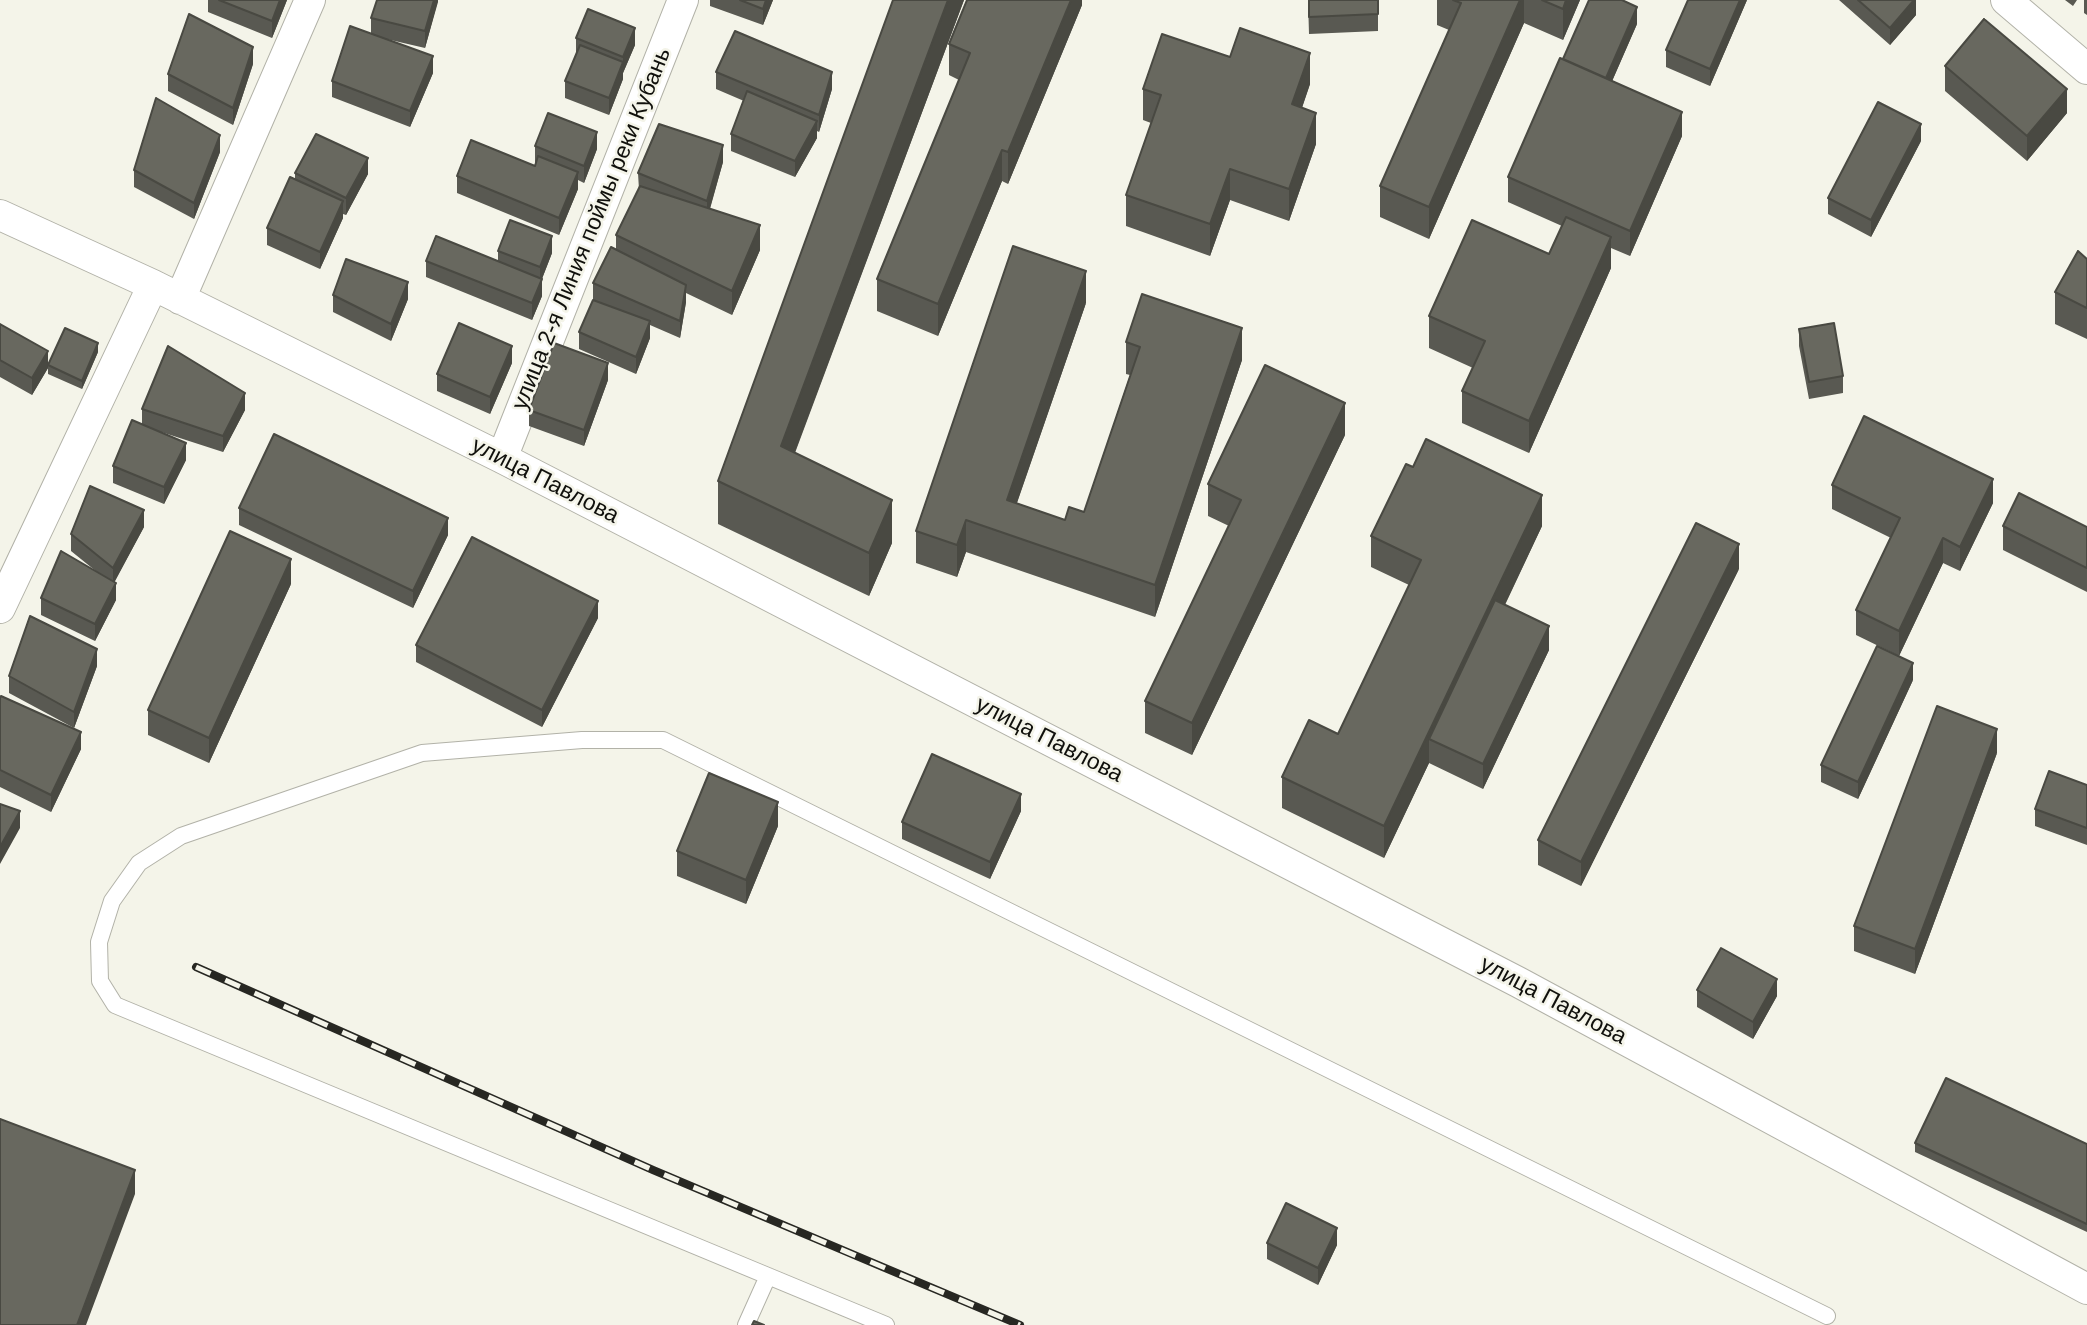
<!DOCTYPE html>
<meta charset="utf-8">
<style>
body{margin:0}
canvas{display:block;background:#f4f4e9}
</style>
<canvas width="2087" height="1325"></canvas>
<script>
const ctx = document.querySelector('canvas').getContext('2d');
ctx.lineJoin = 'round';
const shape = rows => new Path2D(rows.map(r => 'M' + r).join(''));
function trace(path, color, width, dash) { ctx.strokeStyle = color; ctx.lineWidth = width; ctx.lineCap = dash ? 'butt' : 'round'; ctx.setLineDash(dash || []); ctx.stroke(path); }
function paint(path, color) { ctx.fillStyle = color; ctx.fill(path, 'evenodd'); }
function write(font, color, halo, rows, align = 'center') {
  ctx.font = font + ' Helvetica,sans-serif'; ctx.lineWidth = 5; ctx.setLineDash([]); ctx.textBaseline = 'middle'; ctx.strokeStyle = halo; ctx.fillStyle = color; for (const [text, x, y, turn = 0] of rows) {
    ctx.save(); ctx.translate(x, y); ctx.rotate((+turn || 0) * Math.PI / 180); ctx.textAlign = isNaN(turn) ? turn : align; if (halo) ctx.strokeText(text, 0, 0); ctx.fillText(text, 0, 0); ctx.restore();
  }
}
const lane = shape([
 [746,1325,768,1276],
 [886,1325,115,1005,100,981,99,942,112,901,139,863,181,836,422,753,582,740,663,740,1827,1316]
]);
const street = shape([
 [2006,0,2087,69],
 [0,215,153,285,502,458,1518,982,2087,1289],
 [180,299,310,0],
 [502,458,683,0],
 [0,608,153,285]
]);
trace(lane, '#b2b2a8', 18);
trace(street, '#b2b2a8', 32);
trace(lane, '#fff', 16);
trace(street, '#fff', 30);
const rail = shape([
 [196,967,653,1170,1020,1325]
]);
trace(rail, '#272722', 8);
trace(rail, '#f4f4e9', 5, [16]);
paint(shape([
 [208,0,287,0,272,38,208,12],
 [438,0,425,48,382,38,433,73,410,127,332,97,332,81,371,34,371,18],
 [710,0,773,0,763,25,710,6],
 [893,0,964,0,795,453,892,543,869,596,718,524,718,481],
 [1082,0,1082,5,1008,184,1002,181,938,336,877,311,877,279,959,80,949,75,949,44],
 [1308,0,1378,0,1378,31,1309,34],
 [1437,0,1580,0,1563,40,1524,23,1429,239,1380,217,1380,186,1449,30,1437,25],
 [1747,0,1710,86,1666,67,1666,50],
 [1839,0,1916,0,1916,15,1890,45],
 [2065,0,2077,0,2073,6],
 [2084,0,2087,0,2087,15,2084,13],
 [1637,24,1612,81,1682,136,1630,256,1611,248,1611,268,1529,453,1462,423,1462,391,1473,368,1429,348,1429,316,1549,254,1562,226,1508,202,1508,177,1563,59],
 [576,38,635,45,623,73,623,79,609,115,565,98,565,81,576,54],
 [253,64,233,125,168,91,168,74],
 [1945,66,2067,113,2027,161,1945,91],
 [716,72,832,89,819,132,817,131,817,138,795,177,731,151,731,134,744,101,716,89],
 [1310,84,1302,108,1316,144,1289,221,1230,200,1210,256,1126,226,1126,195,1151,123,1143,120,1143,89],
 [1921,141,1871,237,1828,214,1828,198],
 [535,146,597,149,584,183,578,180,578,189,559,235,457,193,457,176,535,166],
 [220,152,194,219,134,187,134,170],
 [723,162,710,209,760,250,732,315,686,293,686,302,680,338,650,325,650,338,636,374,579,349,579,332,593,300,593,283,616,250,616,235,639,190,638,173],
 [295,173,368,174,346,215,343,214,343,218,320,269,267,245,267,228,295,179],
 [498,251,552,253,542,279,542,296,532,320,426,277,426,261,498,261],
 [2087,259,2087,339,2055,324,2055,292],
 [333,295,408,299,391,341,333,312],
 [1086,303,1017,503,1065,520,1084,512,1130,375,1126,374,1126,342,1242,360,1155,617,966,552,957,577,916,563,916,531],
 [0,324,48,368,32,395,0,377],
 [1799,329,1843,376,1843,393,1809,399,1799,346],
 [98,352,82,389,48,374,48,365],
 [512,363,490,414,437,391,437,374],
 [608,380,584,446,529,426,529,410],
 [142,409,245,410,223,452,155,430,186,460,164,504,113,483,113,466,142,424],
 [1345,435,1192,755,1145,733,1145,701,1229,526,1208,516,1208,484],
 [1832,485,1993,503,1960,571,1943,563,1899,656,1856,635,1856,610,1891,538,1832,509],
 [239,508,448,535,413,608,239,525],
 [1542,526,1505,605,1549,650,1483,789,1429,763,1384,858,1282,808,1282,777,1338,734,1409,585,1371,567,1371,536],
 [2003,526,2087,527,2087,592,2003,550],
 [144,527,114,582,116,600,95,641,41,615,41,598,97,572,71,551,71,534],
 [1739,569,1581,886,1538,865,1538,840],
 [291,584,209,763,148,735,148,710],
 [598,618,542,727,416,662,416,645],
 [97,666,74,728,9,693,9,676],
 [1913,680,1858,799,1821,782,1821,765],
 [0,698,81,749,51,812,0,787],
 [1997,753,1915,974,1854,951,1854,926],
 [2087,785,2087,845,2035,826,2035,809],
 [1021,811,990,879,902,839,902,822],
 [778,826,746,904,677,876,677,851],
 [1697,990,1777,996,1753,1039,1697,1007],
 [1915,1143,2087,1144,2087,1232,1915,1152],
 [1267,1243,1337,1245,1318,1285,1267,1259]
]), '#595952');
paint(shape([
 [280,0,287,0,272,38,272,21],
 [434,0,438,0,438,2,425,48,425,31],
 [766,0,773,0,763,25,763,9],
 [948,0,964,0,781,489,781,446],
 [1071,0,1082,0,1082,5,1008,184,1008,152],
 [1520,0,1524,0,1524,23,1429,239,1429,207],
 [1566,0,1580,0,1563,40,1563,9],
 [1740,0,1747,0,1710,86,1710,69],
 [1914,0,1916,0,1916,15,1890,45,1890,28],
 [1637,7,1637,24,1603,102,1603,85],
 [635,28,635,45,623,73,623,79,609,115,609,98,623,63,623,57],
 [253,47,253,64,233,125,233,108],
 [1310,53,1310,84,1292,136,1292,104],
 [433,56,433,73,410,127,410,111],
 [832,72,832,89,819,132,819,115],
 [2067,89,2067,113,2027,161,2027,136],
 [1682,112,1682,136,1630,256,1630,231],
 [1316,113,1316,144,1289,221,1289,189],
 [817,121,817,138,795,177,795,161],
 [1921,124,1921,141,1871,237,1871,220],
 [597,132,597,149,584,183,584,166],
 [220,135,220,152,194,219,194,203],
 [723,145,723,162,707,218,707,201],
 [1002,150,1002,181,938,336,938,304],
 [368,158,368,174,346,215,346,198],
 [1230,169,1230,200,1210,256,1210,224],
 [578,172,578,189,559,235,559,218],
 [343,201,343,218,320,269,320,252],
 [760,225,760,250,732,315,732,291],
 [552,236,552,253,541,281,542,279,542,296,532,320,532,303,540,283,540,267],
 [1611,237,1611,268,1529,453,1529,421],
 [1086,271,1086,303,1007,531,1007,500],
 [408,282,408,299,391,341,391,324],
 [686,285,686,302,680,338,680,321],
 [650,321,650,338,636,374,636,357],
 [1242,328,1242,360,1155,617,1155,585],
 [98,343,98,352,82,389,82,381],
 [512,346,512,363,490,414,490,397],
 [48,351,48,368,32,395,32,378],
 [608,363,608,380,584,446,584,430],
 [245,393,245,410,223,452,223,436],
 [1345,403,1345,435,1192,755,1192,723],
 [186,443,186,460,164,504,164,487],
 [1993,479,1993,503,1960,571,1960,547],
 [1542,495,1542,526,1439,743,1429,739,1429,763,1384,858,1384,826],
 [892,500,892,543,869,596,869,553],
 [144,510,144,527,113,585,113,568],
 [448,518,448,535,413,608,413,591],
 [966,520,966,552,957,577,957,545],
 [1943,538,1943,563,1899,656,1899,631],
 [1739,544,1739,569,1581,886,1581,862],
 [291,559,291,584,209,763,209,738],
 [116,583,116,600,95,641,95,624],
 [598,601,598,618,542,727,542,710],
 [1549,626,1549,650,1483,789,1483,764],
 [97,649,97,666,74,728,74,712],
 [1913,663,1913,680,1858,799,1858,782],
 [1997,729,1997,753,1915,974,1915,949],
 [81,732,81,749,51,812,51,795],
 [1021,794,1021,811,990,879,990,862],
 [778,802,778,826,746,904,746,880],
 [20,811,20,828,0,864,0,847],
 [1777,979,1777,996,1753,1039,1753,1022],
 [135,1170,135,1194,86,1325,77,1325],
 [1337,1228,1337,1245,1318,1285,1318,1268]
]), '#494942');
const building = shape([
 [219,0,280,0,272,21,219,0],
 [377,0,434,0,425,31,371,18,377,0],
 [740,0,766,0,763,9,740,0],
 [893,0,948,0,781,446,892,500,869,553,718,481,893,0],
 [967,0,1071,0,1008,152,1002,150,938,304,877,279,970,53,949,44,967,0],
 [1309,0,1378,0,1378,14,1309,17,1309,0],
 [1453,0,1520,0,1429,207,1380,186,1461,3,1453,0],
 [1542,0,1566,0,1563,9,1542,0],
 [1589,0,1622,0,1637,7,1606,78,1563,59,1589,0],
 [1688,0,1740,0,1710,69,1666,50,1688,0],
 [1858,0,1914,0,1890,28,1858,0],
 [588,9,635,28,623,57,576,38,588,9],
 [189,14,253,47,233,108,168,74,189,14],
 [1984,19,2067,89,2027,136,1945,66,1984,19],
 [350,26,433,56,410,111,332,81,350,26],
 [1240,28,1310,53,1292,104,1316,113,1289,189,1230,169,1210,224,1126,195,1161,95,1143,89,1162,34,1230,57,1240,28],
 [735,31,832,72,819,115,716,72,735,31],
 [580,45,623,62,609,98,565,81,580,45],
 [1560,58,1682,112,1630,231,1508,177,1560,58],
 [747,91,817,121,795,161,731,134,747,91],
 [156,98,220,135,194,203,134,170,156,98],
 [1878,102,1921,124,1871,220,1828,198,1878,102],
 [548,113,597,132,584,166,535,146,548,113],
 [659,124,723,145,707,201,638,173,659,124],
 [316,134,368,158,346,198,295,173,316,134],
 [471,140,535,166,538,156,578,172,559,218,457,176,471,140],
 [290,177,343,201,320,252,267,228,290,177],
 [640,186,760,225,732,291,616,235,640,186],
 [1566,217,1611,237,1529,421,1462,391,1485,341,1429,316,1472,220,1549,254,1566,217],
 [510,220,552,236,540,267,498,251,510,220],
 [436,236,542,279,532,303,426,261,436,236],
 [1013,246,1086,271,1007,500,1065,520,1069,507,1084,512,1140,347,1126,342,1142,294,1242,328,1155,585,966,520,957,545,916,531,1013,246],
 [611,247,686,285,680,321,593,283,611,247],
 [2078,251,2087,259,2087,308,2055,292,2078,251],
 [346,259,408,282,391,324,333,295,346,259],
 [593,300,650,321,636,357,579,332,593,300],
 [459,323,512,346,490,397,437,374,459,323],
 [1834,323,1843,376,1809,382,1799,329,1834,323],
 [0,324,48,351,32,378,0,360,0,324],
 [65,328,98,343,82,381,48,365,65,328],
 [554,343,608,363,584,430,529,410,554,343],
 [168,346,245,393,223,436,142,409,168,346],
 [1265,365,1345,403,1192,723,1145,701,1241,500,1208,484,1265,365],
 [1864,416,1993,479,1960,547,1943,538,1899,631,1856,610,1900,518,1832,485,1864,416],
 [132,420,186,443,164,487,113,466,132,420],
 [274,434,448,518,413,591,239,508,274,434],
 [1426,439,1542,495,1384,826,1282,777,1309,720,1338,734,1421,560,1371,536,1406,464,1413,467,1426,439],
 [90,486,144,510,113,568,71,534,90,486],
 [2019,493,2087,527,2087,568,2003,526,2019,493],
 [1696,523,1739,544,1581,862,1538,840,1696,523],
 [230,531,291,559,209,738,148,710,230,531],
 [472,537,598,601,542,710,416,645,472,537],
 [61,551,116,583,95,624,41,598,61,551],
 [1495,600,1549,626,1483,764,1429,739,1495,600],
 [30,616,97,649,74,712,9,676,30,616],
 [1877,646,1913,663,1858,782,1821,765,1877,646],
 [1,696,81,732,51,795,0,770,0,698,1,696],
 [1937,706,1997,729,1915,949,1854,926,1937,706],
 [932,754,1021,794,990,862,902,822,932,754],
 [2049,771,2087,785,2087,828,2035,809,2049,771],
 [709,773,778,802,746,880,677,851,709,773],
 [0,804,20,811,0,847,0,804],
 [1721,948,1777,979,1753,1022,1697,990,1721,948],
 [1946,1078,2087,1144,2087,1224,1915,1143,1946,1078],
 [0,1119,135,1170,77,1325,0,1325,0,1119],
 [1286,1203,1337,1228,1318,1268,1267,1243,1286,1203],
 [754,1321,764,1325,752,1325,754,1321]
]);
paint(building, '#68685f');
trace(building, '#494942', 2);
write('23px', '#10100c', '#f4f4e9', [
 ["улица 2-я Линия поймы реки Кубань",592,229,-68],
 ["улица Павлова",545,481,27],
 ["улица Павлова",1049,740,27],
 ["улица Павлова",1553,1001,28]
]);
</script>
